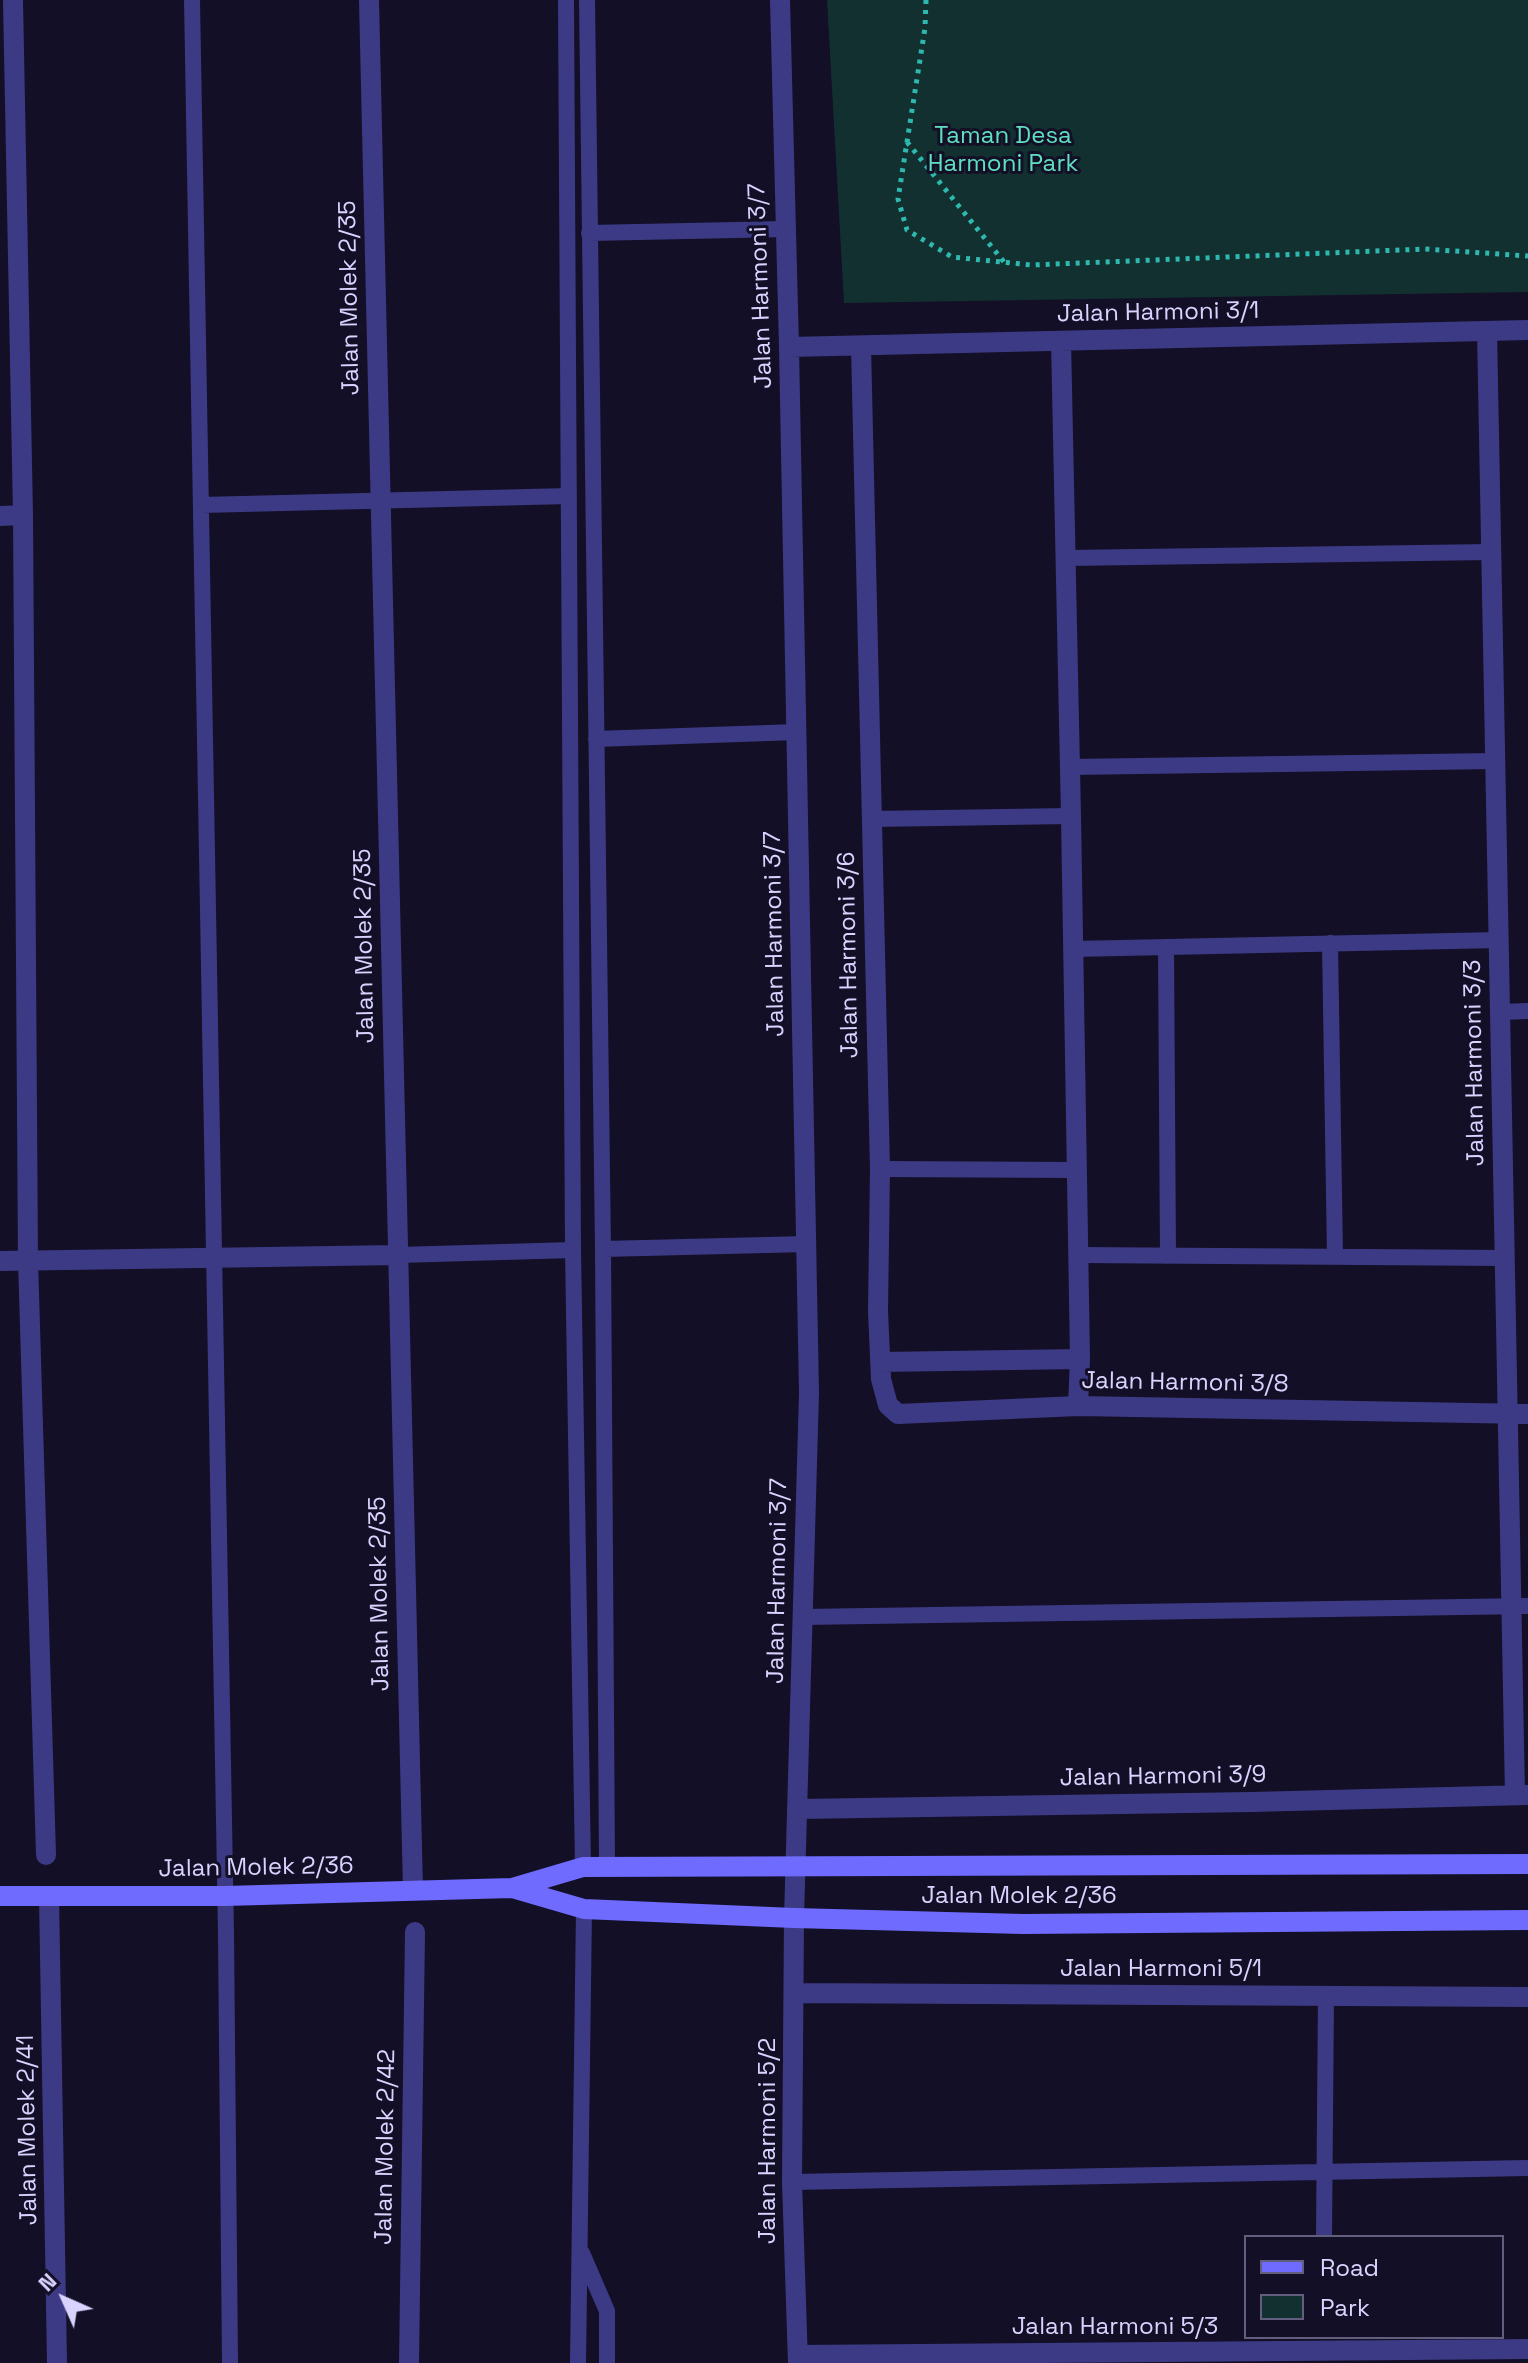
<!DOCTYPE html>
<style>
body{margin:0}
#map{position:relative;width:1528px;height:2363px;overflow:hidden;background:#130f26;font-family:"Space Grotesk",sans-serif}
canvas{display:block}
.legend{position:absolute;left:1244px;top:2235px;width:260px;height:104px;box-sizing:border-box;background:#130f26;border:2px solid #625e7d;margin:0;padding:10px 14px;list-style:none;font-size:24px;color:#d9d4ff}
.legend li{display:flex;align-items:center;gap:16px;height:40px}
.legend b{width:40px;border:2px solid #625e7d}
.north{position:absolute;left:24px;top:2259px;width:80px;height:80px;-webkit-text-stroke:6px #130f26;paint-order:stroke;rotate:315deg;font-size:22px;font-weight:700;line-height:32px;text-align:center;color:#d9d4ff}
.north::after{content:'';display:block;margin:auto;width:28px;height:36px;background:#d9d4ff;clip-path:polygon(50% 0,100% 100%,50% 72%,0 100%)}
</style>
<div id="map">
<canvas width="1528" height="2363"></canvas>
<ul class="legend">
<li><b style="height:10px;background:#6f6bff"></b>Road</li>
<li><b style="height:22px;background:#12302f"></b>Park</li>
</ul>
<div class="north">N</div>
</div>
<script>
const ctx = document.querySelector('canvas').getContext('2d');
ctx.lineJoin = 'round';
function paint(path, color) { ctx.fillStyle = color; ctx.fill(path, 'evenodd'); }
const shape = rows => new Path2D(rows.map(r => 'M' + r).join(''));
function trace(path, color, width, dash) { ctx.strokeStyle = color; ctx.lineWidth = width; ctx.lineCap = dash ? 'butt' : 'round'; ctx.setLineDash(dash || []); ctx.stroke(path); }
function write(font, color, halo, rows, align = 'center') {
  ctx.font = font + ' "Space Grotesk",sans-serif'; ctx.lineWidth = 6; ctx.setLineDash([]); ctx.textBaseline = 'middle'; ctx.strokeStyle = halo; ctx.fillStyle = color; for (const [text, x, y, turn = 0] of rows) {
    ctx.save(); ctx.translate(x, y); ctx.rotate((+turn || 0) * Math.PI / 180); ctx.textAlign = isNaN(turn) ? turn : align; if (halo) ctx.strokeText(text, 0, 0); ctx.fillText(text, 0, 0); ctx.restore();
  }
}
paint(shape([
 [827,0,1528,0,1528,292,844,303]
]), '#12302f');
trace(shape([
 [926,0,925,28,898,199,907,230,952,257,1031,265,1425,249,1528,256],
 [907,142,1004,262]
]), '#2fb8b0', 5, [4, 6]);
trace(shape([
 [192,0,226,1933,230,2363],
 [566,0,573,1250,583,1867],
 [587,0,603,1249,607,1866],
 [589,233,785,229],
 [201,505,569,496],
 [1066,558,1491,552],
 [596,739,797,732],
 [1069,767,1495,761],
 [872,819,1071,816],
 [1330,943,1335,1257],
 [1166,947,1168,1256],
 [1073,949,1499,940],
 [1500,1012,1528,1011],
 [880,1169,1077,1170],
 [603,1249,807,1244],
 [398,1255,573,1250],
 [1078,1255,1505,1258],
 [803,1617,1528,1606],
 [792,2182,1528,2168],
 [1324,2237,1326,1995],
 [582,2253,607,2311,607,2363],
 [578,2363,584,1909]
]), '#3d3a85', 16);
trace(shape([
 [13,0,23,515,28,1260,46,1855],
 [369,0,413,1890],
 [780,0,789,347,809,1393,794,1918,792,2182,798,2363],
 [1487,331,1515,1795],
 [1061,341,1071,816,1080,1359,1078,1406],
 [861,346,880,1169,878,1311,881,1379,888,1405,898,1414,1078,1406,1528,1414],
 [789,347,1528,330],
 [0,516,23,515],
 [0,1261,398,1255],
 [880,1362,1080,1359],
 [799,1809,1251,1802,1527,1795],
 [49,1896,57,2363],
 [794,1993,1528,1997],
 [798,2355,1528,2349],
 [409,2363,415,1932]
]), '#3d3a85', 20);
trace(shape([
 [512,1888,584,1909,794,1918,1023,1924,1528,1920],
 [0,1896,225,1896,512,1888,583,1867,1528,1864]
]), '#6f6bff', 20);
write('24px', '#5fe0c0', '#130f26', [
 ["Taman Desa",1003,136],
 ["Harmoni Park",1003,164]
]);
write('24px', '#d9d4ff', '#130f26', [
 ["Jalan Harmoni 3/7",761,286,-92],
 ["Jalan Molek 2/35",350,298,-91],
 ["Jalan Harmoni 3/1",1158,313,-1],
 ["Jalan Harmoni 3/7",775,934,-91],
 ["Jalan Molek 2/35",365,946,-91],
 ["Jalan Harmoni 3/6",849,955,-91],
 ["Jalan Harmoni 3/3",1475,1063,-91],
 ["Jalan Harmoni 3/8",1185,1383,1],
 ["Jalan Harmoni 3/7",778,1581,-89],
 ["Jalan Molek 2/35",380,1594,-91],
 ["Jalan Harmoni 3/9",1163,1777,-1],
 ["Jalan Molek 2/36",256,1868,-1],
 ["Jalan Molek 2/36",1019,1896],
 ["Jalan Harmoni 5/1",1161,1969],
 ["Jalan Molek 2/41",28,2130,-91],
 ["Jalan Harmoni 5/2",768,2141,-90],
 ["Jalan Molek 2/42",386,2147,-89],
 ["Jalan Harmoni 5/3",1115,2327]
]);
</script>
